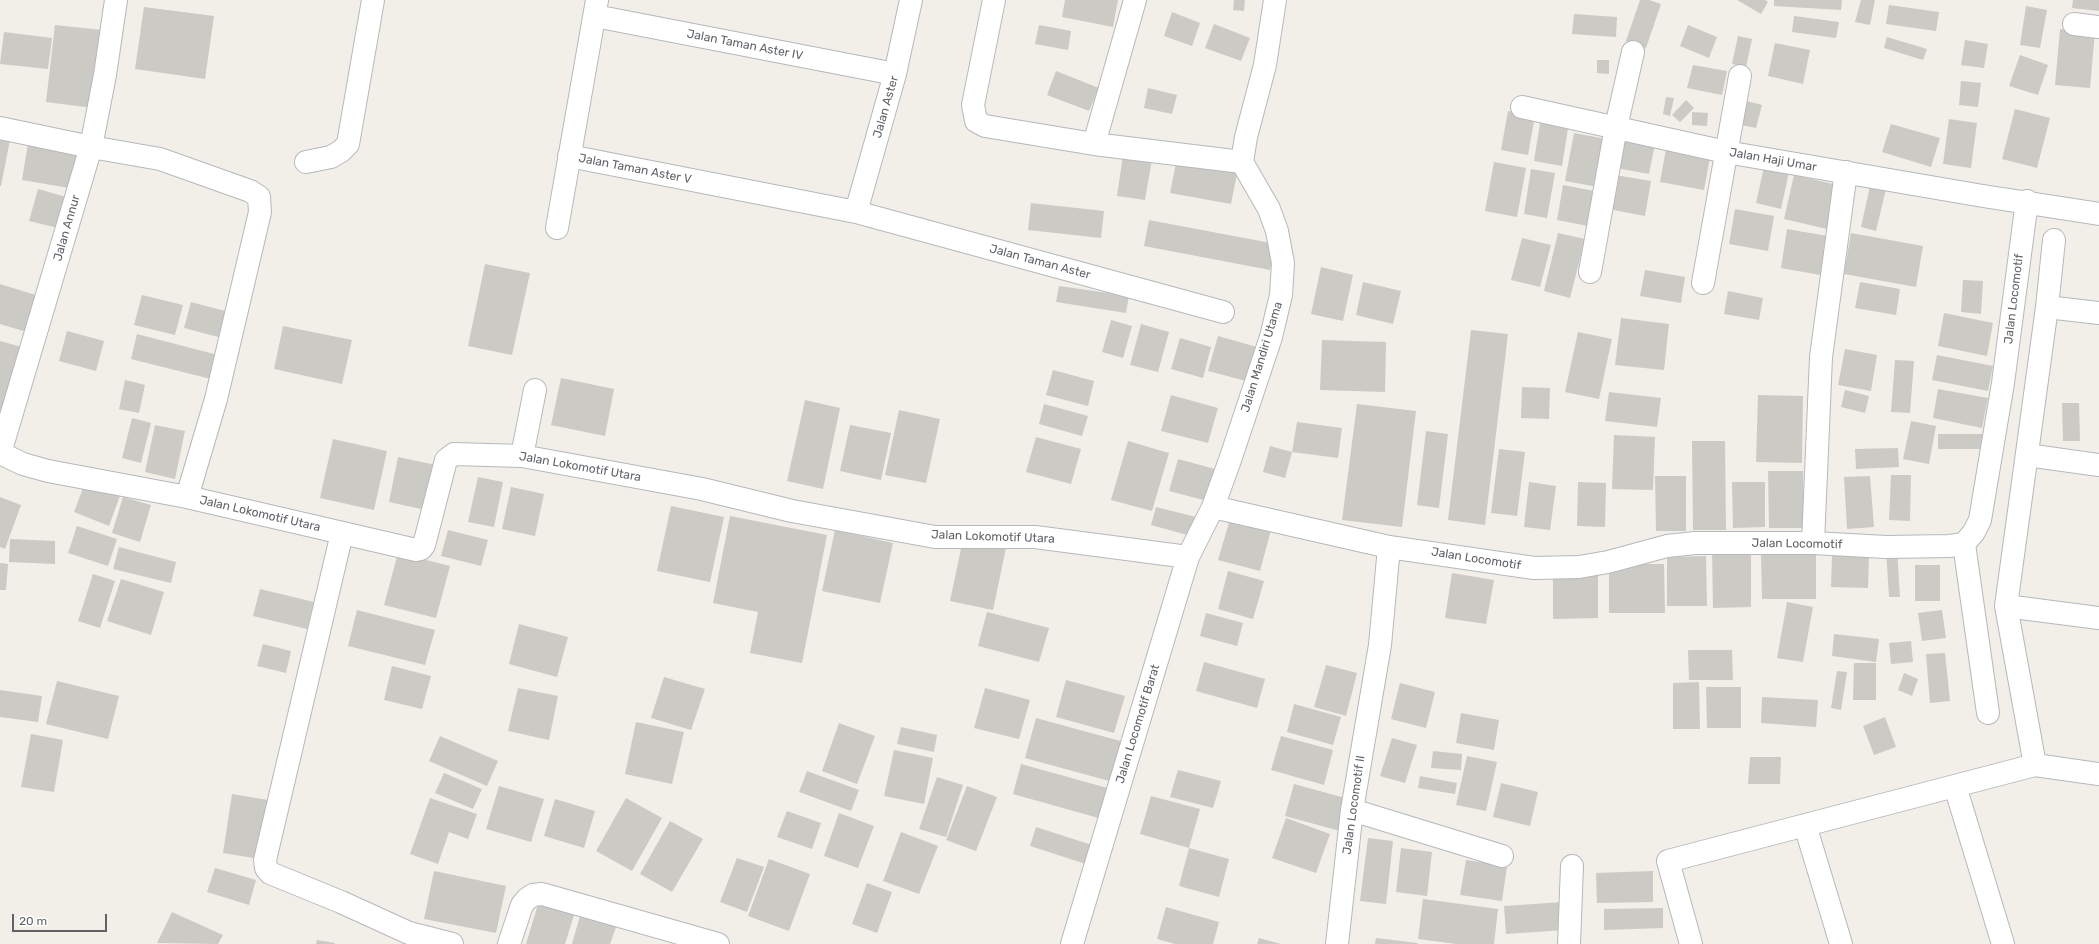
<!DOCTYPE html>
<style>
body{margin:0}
#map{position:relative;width:2099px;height:944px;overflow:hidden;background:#f1efe8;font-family:Rubik,sans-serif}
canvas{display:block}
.scale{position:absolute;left:12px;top:914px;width:95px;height:18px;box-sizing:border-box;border:2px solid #5f6368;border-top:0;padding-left:5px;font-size:12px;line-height:14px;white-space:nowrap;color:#5f6368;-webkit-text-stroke:3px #fff;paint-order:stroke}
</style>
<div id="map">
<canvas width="2099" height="944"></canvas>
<div class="scale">20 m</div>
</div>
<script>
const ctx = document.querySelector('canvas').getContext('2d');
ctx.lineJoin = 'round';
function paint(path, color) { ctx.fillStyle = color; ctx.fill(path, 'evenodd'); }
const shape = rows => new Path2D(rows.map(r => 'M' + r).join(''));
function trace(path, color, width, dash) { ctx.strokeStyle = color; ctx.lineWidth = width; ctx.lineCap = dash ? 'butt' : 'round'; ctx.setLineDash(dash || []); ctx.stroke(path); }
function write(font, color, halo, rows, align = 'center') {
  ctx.font = font + ' Rubik,sans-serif'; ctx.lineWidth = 3; ctx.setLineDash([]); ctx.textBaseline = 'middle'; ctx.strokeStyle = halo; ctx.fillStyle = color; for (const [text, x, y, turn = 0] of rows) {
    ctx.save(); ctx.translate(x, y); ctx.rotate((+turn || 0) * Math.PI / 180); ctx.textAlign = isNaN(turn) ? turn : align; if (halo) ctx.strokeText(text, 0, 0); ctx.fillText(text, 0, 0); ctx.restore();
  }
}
paint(shape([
 [1065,0,1118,0,1113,27,1062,17],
 [1234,0,1245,0,1244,11,1233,10],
 [1640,0,1649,0,1661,4,1646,48,1626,41],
 [1737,0,1765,0,1768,2,1761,14],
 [1774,0,1842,0,1841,10,1774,6],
 [1861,0,1875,0,1870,25,1855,22],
 [2073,0,2099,0,2099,11,2072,8],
 [1889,5,1939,12,1936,31,1886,24],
 [2026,6,2047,10,2040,48,2020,45],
 [144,7,214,16,205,79,135,69],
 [1172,12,1200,23,1192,46,1164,36],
 [1574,14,1617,17,1616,37,1572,34],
 [1794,16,1839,22,1836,38,1792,32],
 [1214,24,1250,38,1241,61,1205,48],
 [55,25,102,30,93,108,46,102],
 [1039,25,1071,31,1068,50,1035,44],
 [1688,25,1717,37,1709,58,1680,46],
 [2060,29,2095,32,2090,88,2055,85],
 [4,32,52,38,48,69,0,64],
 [1738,36,1752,39,1746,67,1732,64],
 [1887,37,1927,49,1923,60,1884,48],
 [1965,40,1988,44,1984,68,1961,65],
 [1775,43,1810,50,1803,84,1768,76],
 [2020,55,2048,65,2038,95,2009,86],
 [1597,60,1609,60,1609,74,1597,73],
 [1693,65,1727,71,1722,95,1687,88],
 [1056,71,1099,88,1089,111,1047,95],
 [1961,81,1981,83,1978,107,1959,105],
 [1148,88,1177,95,1172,114,1144,108],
 [1666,97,1674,98,1670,116,1663,114],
 [1686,100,1694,108,1680,122,1672,115],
 [1747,101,1762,105,1756,128,1741,125],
 [2015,109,2050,118,2037,168,2002,159],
 [1508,111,1535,116,1528,155,1501,150],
 [1692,112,1708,113,1707,126,1692,125],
 [1541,117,1569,122,1562,166,1534,161],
 [1949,119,1977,123,1971,168,1943,164],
 [1891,124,1940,138,1931,167,1882,152],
 [1574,133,1606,139,1598,187,1565,181],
 [29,137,83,146,75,189,22,180],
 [0,138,10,140,1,186,0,186],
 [1622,138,1655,144,1649,174,1616,168],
 [1666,149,1710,157,1704,190,1660,182],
 [1123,155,1152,159,1145,200,1117,196],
 [1177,158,1238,169,1231,204,1170,193],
 [1494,162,1526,168,1517,217,1485,211],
 [1764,167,1789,172,1781,209,1756,203],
 [1531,169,1555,173,1547,218,1524,214],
 [1615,175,1651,181,1645,216,1608,209],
 [1794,175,1837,185,1827,229,1784,219],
 [1563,185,1594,191,1588,226,1557,220],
 [1870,186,1886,189,1876,231,1861,227],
 [38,189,70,198,62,229,29,221],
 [1031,203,1104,211,1101,238,1028,230],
 [1735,209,1774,216,1768,251,1729,244],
 [1149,220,1276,244,1270,270,1144,246],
 [1787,229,1833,237,1826,276,1781,268],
 [1558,233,1585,239,1570,298,1544,291],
 [1851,233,1923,246,1916,287,1844,274],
 [1522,238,1551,245,1540,287,1511,280],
 [485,264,530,273,512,355,468,346],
 [1321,267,1353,275,1343,321,1311,314],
 [1645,270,1685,277,1681,303,1640,296],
 [1963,280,1983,281,1981,314,1961,312],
 [1363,282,1401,291,1393,324,1356,315],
 [1860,282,1900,289,1896,315,1855,308],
 [0,284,42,297,30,333,0,324],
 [1059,286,1129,296,1126,313,1056,302],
 [1728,291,1763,298,1759,320,1724,314],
 [142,295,183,305,175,335,134,325],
 [191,302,229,312,222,338,184,328],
 [1944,313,1993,323,1987,356,1938,346],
 [1621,318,1669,324,1664,370,1615,365],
 [1111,320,1132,326,1123,358,1102,352],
 [1141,324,1169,332,1158,372,1130,365],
 [283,326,352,340,342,384,274,369],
 [1471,330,1508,334,1485,525,1448,520],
 [67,331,104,341,96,371,59,361],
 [1578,332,1612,339,1599,399,1565,392],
 [137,334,218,355,211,379,131,359],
 [1218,336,1264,349,1254,383,1208,371],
 [1180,338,1211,347,1203,378,1171,369],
 [1322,340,1386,342,1385,392,1320,390],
 [0,341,22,347,4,411,0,410],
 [1845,349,1877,355,1871,391,1838,385],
 [1937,355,1993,366,1988,391,1932,380],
 [1895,360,1914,361,1910,413,1891,412],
 [1053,370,1094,381,1088,406,1046,395],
 [561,378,614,389,605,436,551,425],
 [125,380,145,385,139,413,119,409],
 [1522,387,1550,388,1549,419,1521,418],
 [1938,389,1988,398,1982,428,1933,418],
 [1845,390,1869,396,1865,413,1841,407],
 [1609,392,1661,398,1657,427,1605,421],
 [1171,395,1218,408,1208,443,1161,431],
 [1758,395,1803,396,1802,463,1756,462],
 [805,400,840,408,823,489,787,481],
 [2062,403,2079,403,2080,441,2063,441],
 [1044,404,1088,416,1082,436,1039,424],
 [1357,404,1416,411,1402,527,1342,520],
 [899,410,940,419,926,483,885,475],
 [132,418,151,423,141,463,122,458],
 [1911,421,1936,426,1929,464,1903,459],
 [1297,422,1342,428,1338,458,1292,452],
 [155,425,185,431,175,479,145,472],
 [850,425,891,433,881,480,840,471],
 [1426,431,1448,434,1439,508,1417,505],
 [1938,434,1988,434,1988,449,1938,449],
 [1614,435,1655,437,1653,490,1612,489],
 [1036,437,1081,449,1071,484,1026,472],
 [333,439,387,451,374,510,320,498],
 [1128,441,1169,453,1152,511,1111,500],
 [1692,441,1725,441,1726,530,1693,530],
 [1270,446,1292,452,1285,478,1263,472],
 [1898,448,1899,467,1856,469,1855,449],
 [1499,449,1525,452,1517,516,1491,513],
 [398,457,436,465,426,510,389,502],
 [1178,459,1215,469,1207,501,1169,491],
 [1768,471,1803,471,1804,528,1769,528],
 [1891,475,1911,475,1910,521,1889,520],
 [1655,476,1686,476,1686,531,1656,531],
 [1870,476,1874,527,1847,529,1844,477],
 [478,477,503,482,494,527,468,522],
 [86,480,121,493,109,526,74,512],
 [1529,482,1556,486,1550,530,1524,527],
 [1578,482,1606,483,1605,527,1577,526],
 [1732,482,1765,482,1765,527,1733,528],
 [511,487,544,494,535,536,502,529],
 [0,497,21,505,5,549,0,547],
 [123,497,151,505,140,542,112,533],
 [671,506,724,517,710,582,657,571],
 [1156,507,1196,517,1191,536,1151,525],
 [730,516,827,535,802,663,750,653,758,612,713,603],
 [1230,519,1271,530,1260,571,1218,560],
 [77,526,117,539,108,566,68,553],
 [448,530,488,540,481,566,441,556],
 [835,530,893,543,880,603,822,591],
 [10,539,55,541,55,564,9,562],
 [963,539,1006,548,993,610,950,601],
 [119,547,176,562,171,583,113,569],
 [1886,549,1897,549,1900,597,1889,597],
 [1712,551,1751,551,1751,607,1713,608],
 [398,553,450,566,436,618,384,605],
 [1816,554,1816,599,1762,599,1761,555],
 [1832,555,1869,556,1868,588,1831,587],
 [1706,556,1707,606,1667,606,1667,557],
 [0,563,8,564,6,590,0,590],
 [1609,564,1664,564,1665,613,1609,613],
 [1915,565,1940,565,1940,601,1915,601],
 [1228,571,1264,581,1253,619,1218,609],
 [1553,571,1598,571,1598,618,1553,619],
 [1452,573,1494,580,1486,624,1445,618],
 [93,574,115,581,100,628,78,621],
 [121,579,164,592,151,635,107,621],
 [260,589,314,602,307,629,253,616],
 [1787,602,1813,607,1803,662,1777,658],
 [357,610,435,630,425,665,348,646],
 [1942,610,1946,638,1922,641,1918,613],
 [987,612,1049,628,1039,662,978,646],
 [1206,613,1243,623,1237,646,1200,636],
 [519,624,568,637,557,677,509,664],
 [1834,634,1879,639,1876,662,1832,656],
 [1911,641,1913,662,1891,664,1889,643],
 [263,644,291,651,286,673,257,666],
 [1688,650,1732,650,1733,680,1689,680],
 [1945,653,1950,701,1930,703,1926,654],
 [1204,662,1265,679,1257,708,1196,691],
 [1854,663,1876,663,1876,700,1853,700],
 [1326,665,1357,673,1346,716,1314,707],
 [392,666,431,676,422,709,384,700],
 [1837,671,1847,672,1841,710,1831,708],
 [1904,673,1918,679,1912,696,1898,690],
 [664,677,705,689,691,730,651,718],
 [1066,680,1125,696,1114,733,1056,717],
 [57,681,119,696,108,739,46,724],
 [1699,682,1700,729,1673,729,1673,683],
 [1400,683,1435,692,1426,728,1391,719],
 [1706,687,1741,687,1741,728,1707,728],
 [518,688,558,696,549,740,508,731],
 [985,688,1030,700,1019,739,974,728],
 [0,690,42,696,38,722,0,717],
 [1762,697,1818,700,1816,727,1761,723],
 [1294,704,1341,717,1333,745,1287,732],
 [1461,713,1499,720,1494,750,1456,743],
 [1885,717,1896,747,1874,755,1863,726],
 [1036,718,1124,742,1113,782,1025,758],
 [636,722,684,732,672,784,625,774],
 [839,723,875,736,857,784,822,771],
 [901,727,937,735,934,752,897,744],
 [31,734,63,740,54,792,21,787],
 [440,736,498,761,487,786,429,761],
 [1281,736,1333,750,1324,785,1271,770],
 [1392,738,1417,745,1405,783,1380,776],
 [894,750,933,758,924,804,884,796],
 [1433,751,1462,754,1461,770,1431,768],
 [1467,756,1497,762,1486,811,1456,805],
 [1750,757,1781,757,1780,784,1748,784],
 [1021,764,1111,789,1102,819,1013,794],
 [1178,770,1221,781,1213,808,1170,797],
 [807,771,859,790,851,811,799,792],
 [444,773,482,789,473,809,435,793],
 [1420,776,1457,783,1455,794,1418,788],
 [937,777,963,785,946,837,919,829],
 [1501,783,1538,792,1530,826,1493,817],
 [1294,784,1349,799,1340,831,1285,816],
 [499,786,544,799,531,842,486,829],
 [967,786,997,797,976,851,946,840],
 [232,794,268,800,259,859,223,853],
 [1151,796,1200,809,1189,848,1229,859,1219,897,1179,886,1189,848,1140,834],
 [430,798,477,814,468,839,449,832,438,864,410,854],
 [626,798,662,818,632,871,596,851],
 [555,799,595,811,584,848,544,836],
 [787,811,821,823,812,849,777,837],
 [839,813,874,826,858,868,824,856],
 [1286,818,1330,834,1316,873,1272,858],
 [670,821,703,839,672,892,640,874],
 [1036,827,1095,846,1089,865,1030,846],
 [901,832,938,846,919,894,883,881],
 [1368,838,1393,841,1386,904,1360,901],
 [1401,848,1432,852,1427,896,1396,892],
 [737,858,764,867,747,912,720,902],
 [769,859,810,874,789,931,748,916],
 [1466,860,1507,866,1502,901,1460,895],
 [215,868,256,880,249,905,207,892],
 [434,871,506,886,496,933,424,919],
 [1653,871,1653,902,1597,903,1596,873],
 [867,883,892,892,877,933,852,924],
 [1423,899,1498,909,1494,944,1456,944,1418,939],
 [539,901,575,912,565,944,526,944],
 [1563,902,1565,930,1506,934,1504,906],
 [1166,907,1219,922,1213,944,1175,944,1157,939],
 [1663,908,1663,928,1604,930,1604,909],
 [172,912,223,935,218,944,157,943],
 [580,916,616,927,610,944,572,944],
 [1259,938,1281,944,1257,944],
 [1376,938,1418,943,1417,944,1375,944],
 [317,940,335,943,335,944,316,944]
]), '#cccac5');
const minor = shape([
 [994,0,973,105,976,121,985,126,1094,144,1242,162,1246,137,1265,65,1275,0],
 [595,16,895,74],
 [2074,24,2099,27],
 [1522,107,1726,152,1983,196,2099,214],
 [0,128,91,147,160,159,250,191,259,197,260,212,216,399,187,497],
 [1094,144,1135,0],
 [569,156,856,212,1223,312],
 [306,162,331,157,341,151,348,144,373,0],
 [856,212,895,74,911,0],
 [557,228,597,0],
 [1590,272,1616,127,1633,52],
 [1703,283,1740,76],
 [2047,307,2099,313],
 [0,453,23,464,48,471,187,497,416,550,421,549,424,545,446,460,454,454,522,456,702,489,792,511,935,537,1035,537,1188,557],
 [0,453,91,147,105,75,116,0],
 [2027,455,2099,465],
 [522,456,535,390],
 [1213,507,1389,547,1534,568,1579,567,1608,562,1667,546,1695,543,1813,543,1886,547,1949,546,1964,544,1974,532,1980,520,2003,383,2027,201],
 [342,533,265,860,266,868,270,873,341,902,409,933,452,944],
 [1813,543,1821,357,1846,172],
 [1964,544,1988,713],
 [2006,606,2099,618],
 [2035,765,2006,606,2047,307,2054,240],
 [1955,786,2003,944],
 [1352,810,1502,856],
 [1805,825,1841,944],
 [509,944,522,905,527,899,533,895,542,894,718,944],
 [1072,944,1188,557,1213,507,1230,460,1271,337,1281,295,1283,263,1277,231,1269,209,1242,162],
 [1337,944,1352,810,1380,645,1389,547],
 [1569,944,1572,866],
 [1691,944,1668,861,2035,765,2099,774]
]);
trace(minor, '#b5b8bc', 24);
trace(minor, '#fff', 22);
write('12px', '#5f6368', '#fff', [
 ["Jalan Taman Aster IV",745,45,11],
 ["Jalan Aster",886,107,-74],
 ["Jalan Haji Umar",1773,160,10],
 ["Jalan Taman Aster V",635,169,11],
 ["Jalan Annur",67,228,-74],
 ["Jalan Taman Aster",1040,262,15],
 ["Jalan Locomotif",2014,299,-83],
 ["Jalan Mandiri Utama",1262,357,-73],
 ["Jalan Lokomotif Utara",580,467,10],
 ["Jalan Lokomotif Utara",260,514,13],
 ["Jalan Lokomotif Utara",993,537,2],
 ["Jalan Locomotif",1797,544,1],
 ["Jalan Locomotif",1476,559,9],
 ["Jalan Locomotif Barat",1138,724,-73],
 ["Jalan Locomotif II",1354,805,-82]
]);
</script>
